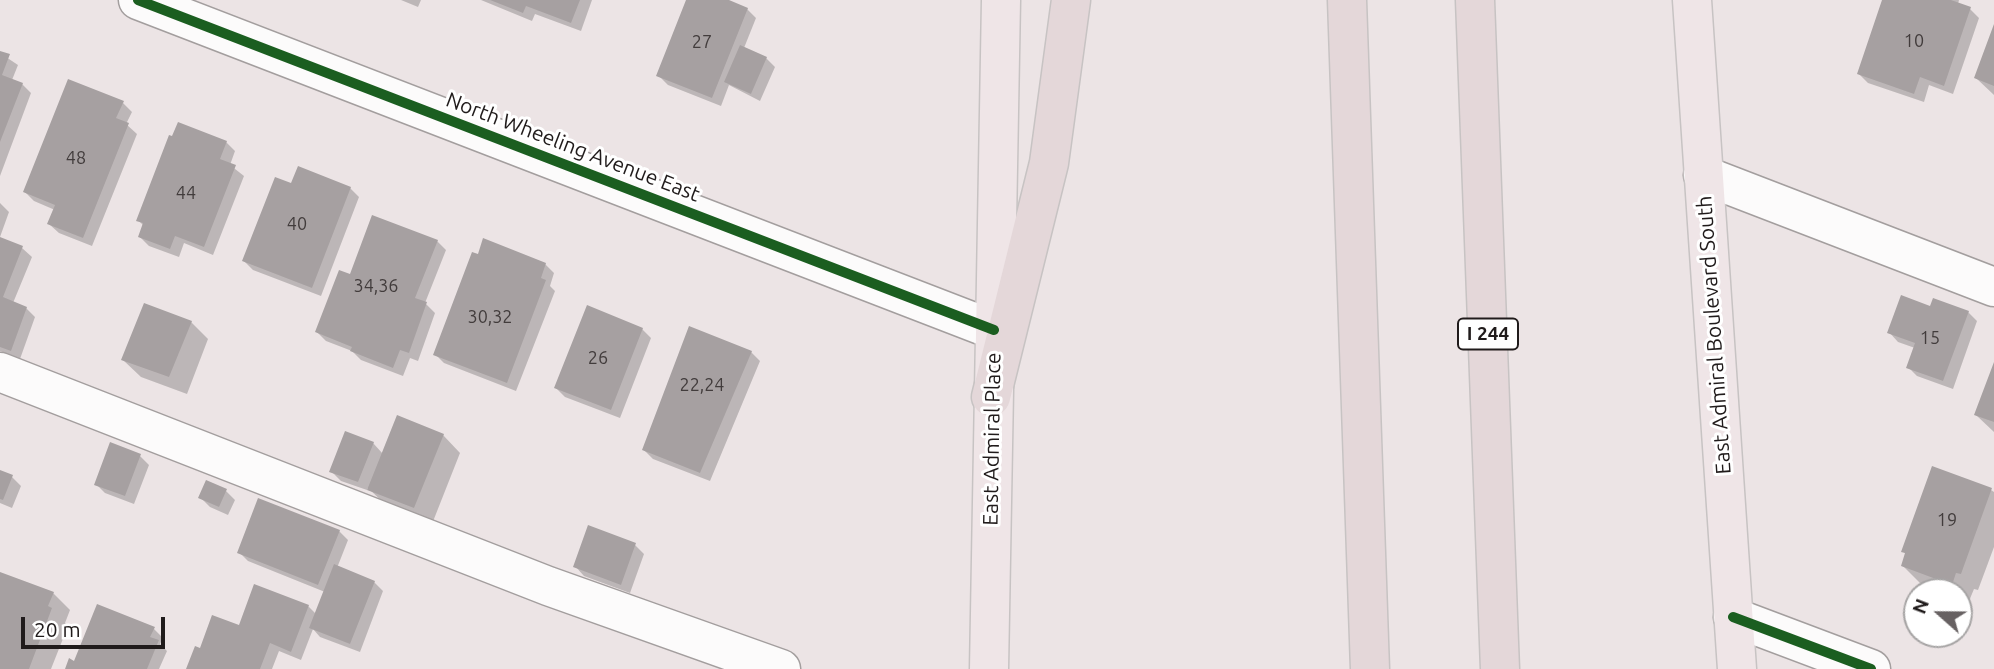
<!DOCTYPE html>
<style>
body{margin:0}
#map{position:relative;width:1994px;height:669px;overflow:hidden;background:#ece4e5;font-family:Ubuntu,sans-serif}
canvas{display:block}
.north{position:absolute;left:1903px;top:578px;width:70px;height:70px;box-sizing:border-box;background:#fff;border:2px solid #a6a4a4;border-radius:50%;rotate:291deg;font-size:19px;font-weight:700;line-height:28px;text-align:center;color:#201b1b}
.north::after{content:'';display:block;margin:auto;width:24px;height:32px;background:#676162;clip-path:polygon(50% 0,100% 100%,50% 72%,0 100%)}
.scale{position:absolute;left:21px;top:617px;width:144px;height:32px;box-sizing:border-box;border:4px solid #201b1b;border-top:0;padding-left:9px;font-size:21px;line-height:24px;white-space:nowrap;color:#201b1b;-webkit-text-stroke:5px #fff;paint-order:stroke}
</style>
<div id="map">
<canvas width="1994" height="669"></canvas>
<div class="north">N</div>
<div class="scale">20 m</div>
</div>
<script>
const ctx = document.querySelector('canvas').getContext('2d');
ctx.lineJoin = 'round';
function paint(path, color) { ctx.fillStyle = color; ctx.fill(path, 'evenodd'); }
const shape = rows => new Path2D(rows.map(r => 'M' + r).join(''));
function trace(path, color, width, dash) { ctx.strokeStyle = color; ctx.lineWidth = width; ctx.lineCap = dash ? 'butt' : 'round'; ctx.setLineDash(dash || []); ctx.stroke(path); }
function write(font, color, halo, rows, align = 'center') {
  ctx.font = font + ' Ubuntu,sans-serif'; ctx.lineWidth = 6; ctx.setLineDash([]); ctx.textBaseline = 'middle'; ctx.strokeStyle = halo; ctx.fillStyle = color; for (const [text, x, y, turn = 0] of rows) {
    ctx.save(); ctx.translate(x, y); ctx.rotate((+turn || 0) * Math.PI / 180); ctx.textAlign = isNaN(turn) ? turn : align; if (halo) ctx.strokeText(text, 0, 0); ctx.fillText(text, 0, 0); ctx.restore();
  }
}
paint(shape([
 [401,0,421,0,418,7],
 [481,0,592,0,581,31,535,14,532,21],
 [688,0,724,0,747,9,756,18,744,48,766,58,775,67,760,101,729,85,721,106,668,85,659,76],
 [1884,0,1959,0,1958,4,1970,9,1979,18,1953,94,1929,85,1924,102,1868,83,1859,74],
 [1994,28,1994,95,1976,78],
 [0,53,18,65,12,80,22,84,31,93,0,176],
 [123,103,132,112,126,124,137,134,92,246,59,233,49,224,55,210,34,201,25,192],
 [226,142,235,151,230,165,244,176,213,255,184,243,179,257,149,246,140,237,144,226,138,220],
 [292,186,350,188,359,197,321,296,253,270,244,261],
 [0,203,9,212,0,237],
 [0,239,22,248,32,257,13,303,26,308,35,317,20,359,0,351],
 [437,241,446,250,425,303,435,313,418,361,410,358,403,376,361,360,352,351,326,341,317,332,352,277],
 [545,264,554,273,550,286,555,291,516,391,444,363,435,354],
 [1931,309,1968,312,1977,321,1953,389,1917,376,1908,367,1915,348,1898,342,1889,332],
 [191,322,208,339,187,394,141,377,123,360],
 [642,329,651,338,620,418,565,397,556,388],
 [751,352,760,361,710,481,653,459,644,450],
 [1994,366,1994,432,1976,415],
 [443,435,460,453,432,524,387,506,368,488,367,490,341,481,332,472,373,443,383,454],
 [140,456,149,465,134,504,105,493,96,484],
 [0,472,12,477,21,486,12,508,0,503],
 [1991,490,1994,492,1994,547,1978,590,1974,589,1969,601,1959,598,1959,592,1944,592,1920,583,1903,566,1907,555,1903,551],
 [226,491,235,500,228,515,210,507,201,498],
 [339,531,348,540,337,568,374,582,383,591,360,652,320,637,313,629,301,660,279,651,272,669,188,669,201,651,240,627,308,606,316,614,325,592,248,561,239,552],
 [635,545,644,554,630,593,584,576,575,566],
 [0,574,53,593,70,610,65,623,68,626,51,669,0,669],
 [154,629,163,638,160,644,167,651,159,669,67,669]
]), '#0003');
paint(shape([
 [490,0,580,0,571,23,526,6,523,13],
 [686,0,729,0,748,8,712,98,656,76],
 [1882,0,1951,0,1971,7,1944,86,1920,77,1914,94,1857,74],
 [1994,24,1994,86,1974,78],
 [740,45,767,57,751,94,724,82],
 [0,51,10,54,2,75,23,83,0,142],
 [68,79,124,101,116,118,129,123,83,238,47,224,55,205,23,192],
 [178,122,227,141,220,159,236,165,204,247,175,236,170,249,138,237,143,223,136,221,169,135,172,136],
 [298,166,351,187,312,288,242,261,275,177,291,183],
 [372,215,438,240,415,298,427,302,409,353,400,350,393,368,350,351,352,347,315,332,339,270,350,274],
 [0,237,23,246,3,297,27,307,11,351,0,347],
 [483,238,546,263,541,278,546,280,507,383,433,355,472,252,478,254],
 [1901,295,1930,306,1933,298,1969,311,1943,381,1906,368,1915,343,1887,333],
 [144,303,192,321,169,377,121,360],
 [587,305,643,328,611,410,554,388],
 [689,326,752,351,700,473,642,450],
 [1994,362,1994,422,1974,415],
 [397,415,444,434,414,508,367,490],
 [345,431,374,442,358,482,329,472],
 [110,442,141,454,125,496,94,485],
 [1932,466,1992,488,1961,574,1956,573,1952,585,1901,566,1905,553,1901,552],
 [0,470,13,475,3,500,0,499],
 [206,480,227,489,219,507,198,498],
 [258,498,340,530,318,585,237,553],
 [588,525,636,543,621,585,573,567],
 [334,564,375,581,350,644,309,628],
 [0,572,54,592,48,606,52,608,29,669,0,669],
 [254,584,309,605,291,652,270,643,260,669,186,669,195,646,200,648,212,615,239,625],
 [97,604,155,627,150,637,159,640,147,669,65,669,69,658,74,661]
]), '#a6a0a1');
const minor = shape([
 [138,0,994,330],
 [1703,175,1994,287],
 [0,372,548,586,781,669],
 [1733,617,1871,669]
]);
const major = shape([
 [1692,0,1737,669],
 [989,669,1001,0]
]);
const highway = shape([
 [1347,0,1370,669],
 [1475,0,1500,669],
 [991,397,1049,163,1071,0]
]);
trace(minor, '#a39e9e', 41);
trace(major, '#c7c3c3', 41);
trace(highway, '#c7c3c3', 41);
trace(minor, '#fcfbfb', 38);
trace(major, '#efe5e7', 38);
trace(highway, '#e4d7d9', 38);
trace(shape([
 [138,0,994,330],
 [1733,617,1871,669]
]), '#1b5e20', 10);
write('18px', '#423c3c', null, [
 ["10",1914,41],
 ["27",702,42],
 ["48",76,158],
 ["44",186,193],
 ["40",297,224],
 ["34,36",376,286],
 ["30,32",490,317],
 ["15",1930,338],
 ["26",598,358],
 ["22,24",702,385],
 ["19",1947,520]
]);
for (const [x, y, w] of [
 [1488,334,60]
]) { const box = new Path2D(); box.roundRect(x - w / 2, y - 15.5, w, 31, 5); ctx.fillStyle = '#fff'; ctx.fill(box); trace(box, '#201b1b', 2); }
write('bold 19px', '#201b1b', null, [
 ["I 244",1488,334]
]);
write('21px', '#201b1b', '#fff', [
 ["North Wheeling Avenue East",573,147,21],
 ["East Admiral Boulevard South",1714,335,-94],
 ["East Admiral Place",992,439,-89]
]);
</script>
